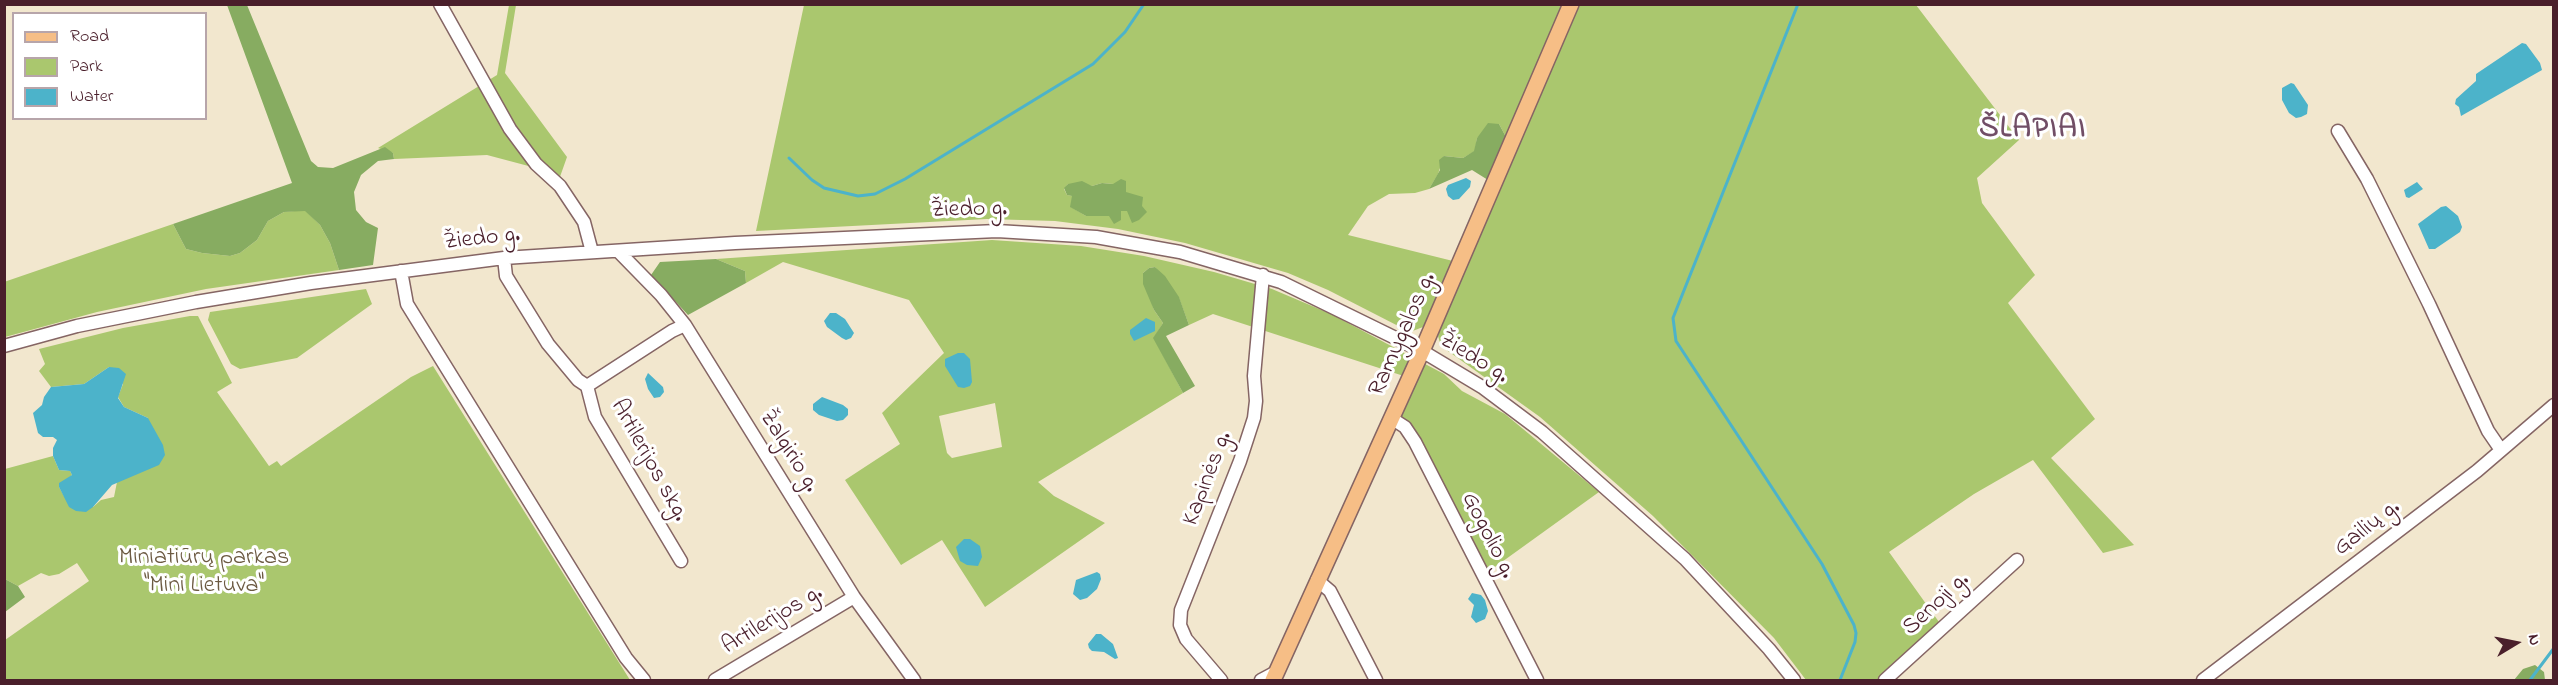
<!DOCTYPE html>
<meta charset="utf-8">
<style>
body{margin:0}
#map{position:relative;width:2558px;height:685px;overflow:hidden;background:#f2e7ce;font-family:"Indie Flower",sans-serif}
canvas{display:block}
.frame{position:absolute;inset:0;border:6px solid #4a1f2b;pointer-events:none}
.legend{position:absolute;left:12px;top:12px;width:195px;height:108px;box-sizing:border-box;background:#fff;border:2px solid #b7a5aa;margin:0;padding:8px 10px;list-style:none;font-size:18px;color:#4a1f2b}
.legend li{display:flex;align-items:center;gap:12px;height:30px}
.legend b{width:30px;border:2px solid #b7a5aa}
.north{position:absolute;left:2486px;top:613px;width:60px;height:60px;-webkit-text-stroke:4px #fff;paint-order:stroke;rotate:80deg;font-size:16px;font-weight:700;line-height:24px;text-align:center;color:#4a1f2b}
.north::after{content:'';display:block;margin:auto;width:21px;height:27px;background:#4a1f2b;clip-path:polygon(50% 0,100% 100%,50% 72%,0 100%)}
</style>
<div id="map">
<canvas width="2558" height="685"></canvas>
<div class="frame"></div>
<ul class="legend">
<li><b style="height:8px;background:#f6be86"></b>Road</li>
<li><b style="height:16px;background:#aac76e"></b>Park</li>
<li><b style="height:16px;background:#4cb3ca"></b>Water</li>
</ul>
<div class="north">N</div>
</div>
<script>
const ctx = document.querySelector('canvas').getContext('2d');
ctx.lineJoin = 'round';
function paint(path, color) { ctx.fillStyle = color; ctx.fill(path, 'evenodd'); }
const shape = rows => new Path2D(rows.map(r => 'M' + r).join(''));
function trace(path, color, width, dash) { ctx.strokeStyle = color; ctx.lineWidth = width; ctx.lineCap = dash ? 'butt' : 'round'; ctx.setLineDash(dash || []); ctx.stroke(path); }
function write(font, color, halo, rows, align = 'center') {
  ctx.font = font + ' "Indie Flower",sans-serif'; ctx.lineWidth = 6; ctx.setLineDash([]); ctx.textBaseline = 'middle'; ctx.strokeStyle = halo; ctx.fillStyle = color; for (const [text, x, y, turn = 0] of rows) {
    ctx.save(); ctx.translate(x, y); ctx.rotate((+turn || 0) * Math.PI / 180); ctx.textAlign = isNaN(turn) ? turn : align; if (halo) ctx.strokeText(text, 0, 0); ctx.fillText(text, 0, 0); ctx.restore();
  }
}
paint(shape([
 [509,5,516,5,505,73,567,157,556,188,536,168,487,155,394,159,393,153,378,148,497,75],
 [804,5,1564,5,1506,137,1499,124,1477,138,1475,151,1463,158,1444,156,1438,174,1429,189,1415,193,1389,194,1368,206,1348,235,1453,261,1429,318,1423,327,1410,332,1328,290,1288,273,1185,243,1118,229,1055,221,987,219,756,231],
 [1102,183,1113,184,1126,192,1127,211,1121,210,1110,216,1086,216,1071,207,1073,196,1067,195,1064,189,1068,184,1092,186],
 [1578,5,1916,5,2019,140,1977,178,1982,203,2035,275,2008,303,2095,419,2051,458,2134,545,2103,553,2033,460,1974,494,1889,552,1939,622,1932,635,1880,680,1806,680,1774,638,1653,516,1540,417,1441,346,1438,336,1440,326],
 [305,210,320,225,330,243,339,270,206,289,97,312,5,337,4,282,173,224,186,249,202,253,230,256,240,253,257,240,268,221,284,212],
 [992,240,1081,246,1144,256,1214,272,1272,289,1331,314,1444,374,1462,391,1505,414,1599,492,1481,577,1412,443,1397,427,1416,380,1213,314,1189,325,1179,298,1155,267,1149,268,1143,273,1154,310,1163,323,1154,338,1183,393,1038,482,1054,496,1105,523,985,607,942,540,901,565,845,480,900,444,882,413,944,353,909,300,783,262,746,283,745,271,716,259],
 [995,403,1002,447,952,458,947,453,939,416],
 [366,289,372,304,297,358,240,369,231,364,208,320,210,312],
 [190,316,198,316,232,383,217,392,269,466,277,461,281,466,411,377,433,366,630,680,5,680,5,640,89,581,77,563,59,574,49,576,41,573,18,586,5,579,5,469,53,456,59,470,70,471,72,475,59,487,64,496,93,507,101,500,114,497,117,482,130,476,148,418,124,407,118,397,123,384,109,367,84,384,51,387,39,371,45,364,39,349,123,328]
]), '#aac76e');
paint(shape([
 [227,5,247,5,311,161,318,167,333,168,385,147,393,153,394,159,378,161,361,175,354,192,356,210,366,222,378,228,373,265,339,270,330,243,320,225,305,211,284,212,268,221,257,240,240,253,230,256,202,253,186,249,173,224,292,183],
 [1488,123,1499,124,1506,137,1488,180,1472,170,1429,189,1440,170,1439,160,1444,156,1463,158,1474,151,1477,138],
 [1121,179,1126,181,1126,192,1143,197,1142,206,1147,212,1139,220,1132,223,1127,211,1121,211,1121,220,1114,224,1109,216,1086,216,1070,207,1072,196,1067,195,1064,188,1068,184,1082,181,1092,186,1102,183,1113,184],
 [716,259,745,271,746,283,688,315,651,275,660,262],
 [1155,267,1165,276,1179,297,1189,325,1166,336,1195,386,1183,393,1153,338,1163,323,1154,310,1143,284,1143,273,1149,268],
 [5,579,18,586,25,597,5,612],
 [2535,665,2544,672,2545,680,2514,680,2523,669]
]), '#87ac61');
paint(shape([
 [2522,43,2526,44,2540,63,2542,70,2461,116,2459,107,2455,104,2456,99,2476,81,2476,74],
 [2291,83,2294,84,2308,105,2307,114,2301,117,2296,118,2289,113,2282,100,2282,88],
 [1466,178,1471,181,1470,187,1459,199,1453,200,1448,196,1446,189,1448,185],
 [2417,182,2423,189,2409,198,2406,197,2404,190],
 [2446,206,2458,216,2462,227,2460,232,2435,249,2429,249,2418,224,2441,207],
 [830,313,836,313,845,319,854,333,851,338,846,340,842,338,827,327,824,321],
 [1146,318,1155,322,1155,331,1134,341,1130,334,1130,330],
 [958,353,964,353,970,359,972,382,970,386,964,388,958,387,945,366,945,359],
 [109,367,119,368,126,374,118,398,124,407,148,418,163,445,165,455,159,465,112,485,93,507,86,512,76,511,69,507,59,487,59,483,72,475,70,471,59,470,53,456,53,448,57,440,53,437,43,437,38,433,33,413,42,405,44,397,51,387,84,384],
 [648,373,663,387,664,392,660,397,654,398,648,389,645,379],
 [822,397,843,405,848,409,848,415,843,420,837,421,819,415,813,410,813,404],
 [964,539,970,539,980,546,982,557,978,566,967,565,960,561,956,547],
 [1097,572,1100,574,1101,579,1097,589,1087,598,1080,600,1073,594,1076,580],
 [1472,593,1481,595,1485,600,1488,611,1485,619,1476,623,1471,617,1474,605,1468,599],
 [1096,634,1101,634,1113,644,1118,658,1115,659,1104,652,1092,651,1089,648,1088,644]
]), '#4cb3ca');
trace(shape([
 [1798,4,1673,318,1676,341,1822,564,1854,625,1856,633,1855,642,1840,680],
 [789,158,812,180,824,188,858,196,875,194,905,179,1093,64,1125,32,1144,4],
 [2530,680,2554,648]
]), '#4cb3ca', 3);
const minor = shape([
 [440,4,510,129,536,164,560,186,584,222,592,252],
 [2338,131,2367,179,2429,304,2488,431,2501,450],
 [619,252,661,295,685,325,854,597,914,680],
 [504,258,506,276,548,344,578,380,587,386],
 [401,271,407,304,626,658,644,680],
 [4,346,77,326,196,302,311,283,504,258,735,243,997,231,1096,237,1180,252,1281,282,1422,351,1482,387,1542,432,1685,559,1769,649,1794,680],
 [1391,418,1405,427,1415,442,1537,680],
 [681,561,595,417,587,386,672,331,685,325],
 [1317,580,1330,591,1376,680],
 [715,680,854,597],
 [1221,680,1186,639,1180,625,1181,610,1240,461,1254,418,1256,401,1254,376,1263,275],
 [1261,680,1276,672],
 [1885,680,2017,560],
 [2203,680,2477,471,2554,405]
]);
const major = shape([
 [1273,680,1422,351,1571,4]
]);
trace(minor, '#856564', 15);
trace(major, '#856564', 18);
trace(minor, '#fff', 12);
trace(major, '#f6be86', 15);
write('24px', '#4a1f2b', '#fff', [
 ["Žiedo g.",969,211,-1],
 ["Žiedo g.",482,240,-6],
 ["Ramygalos g.",1404,335,-66],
 ["Žiedo g.",1473,359,32],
 ["Žalgirio g.",788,452,58],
 ["Artilerijos skg.",648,461,61],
 ["Kapinės g.",1209,479,-69],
 ["Gailių g.",2368,529,-38],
 ["Gogolio g.",1487,536,63],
 ["Senoji g.",1937,605,-43],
 ["Artilerijos g.",773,621,-31]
]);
write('24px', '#6c5a42', '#fff', [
 ["Miniatiūrų parkas",204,559],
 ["\"Mini Lietuva\"",204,587]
]);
ctx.letterSpacing = '1.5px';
write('bold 30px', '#714e66', '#fff', [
 ["ŠLAPIAI",2033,131]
]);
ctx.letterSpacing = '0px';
</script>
